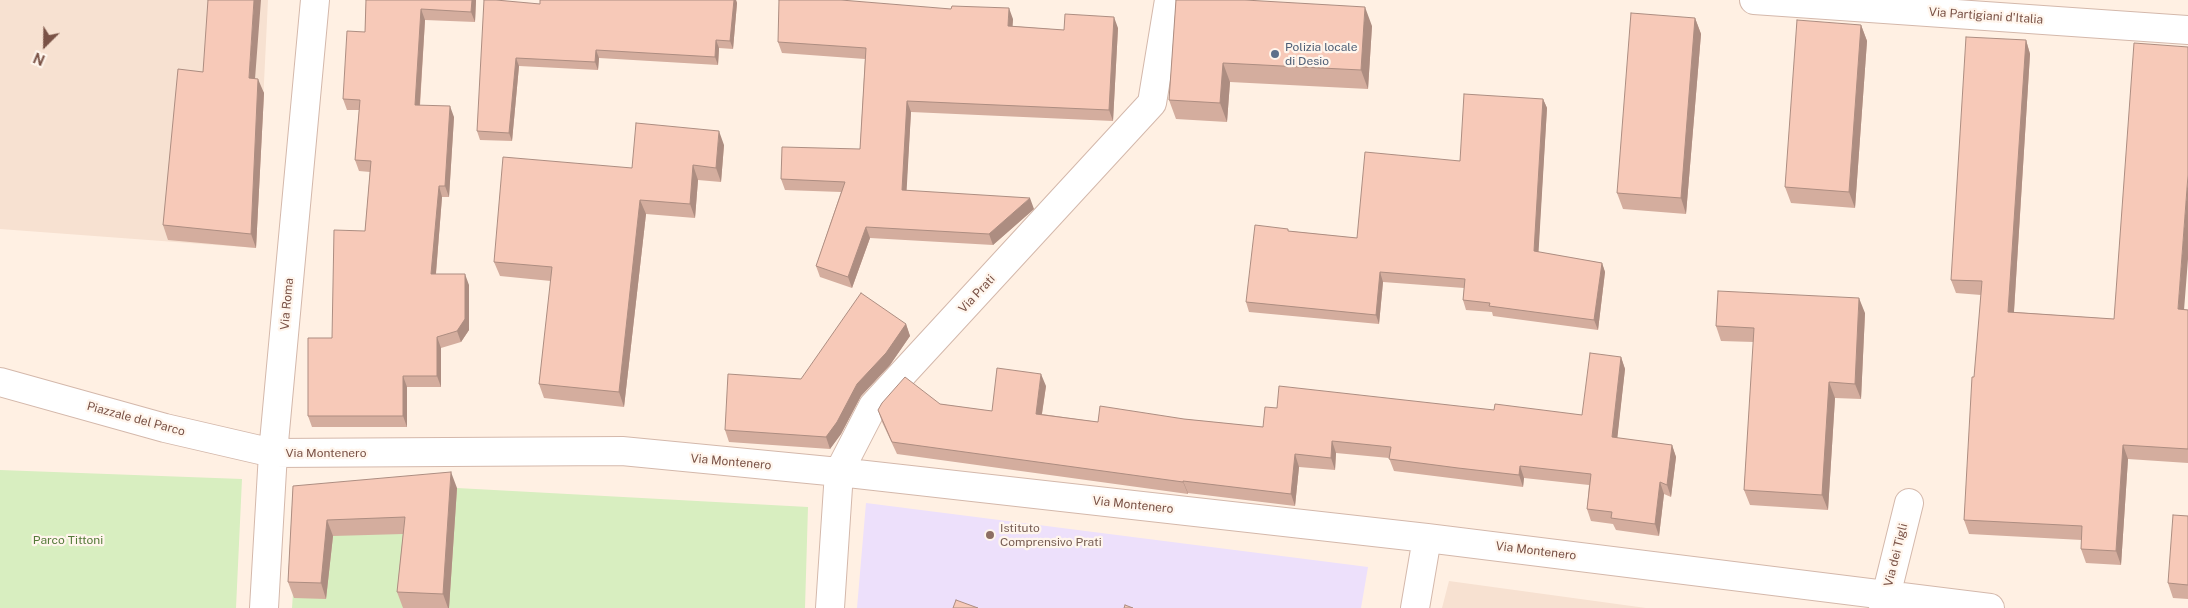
<!DOCTYPE html>
<style>
body{margin:0}
#map{position:relative;width:2188px;height:608px;overflow:hidden;background:#fff0e3;font-family:"Public Sans",sans-serif}
canvas{display:block}
.north{position:absolute;left:20px;top:20px;width:50px;height:50px;-webkit-text-stroke:4px #fff5ec;paint-order:stroke;rotate:203deg;font-size:14px;font-weight:700;line-height:20px;text-align:center;color:#7a5246}
.north::after{content:'';display:block;margin:auto;width:18px;height:22px;background:#7a5246;clip-path:polygon(50% 0,100% 100%,50% 72%,0 100%)}
</style>
<div id="map">
<canvas width="2188" height="608"></canvas>
<div class="north">N</div>
</div>
<script>
const ctx = document.querySelector('canvas').getContext('2d');
ctx.lineJoin = 'round';
function paint(path, color) { ctx.fillStyle = color; ctx.fill(path, 'evenodd'); }
const shape = rows => new Path2D(rows.map(r => 'M' + r).join(''));
function trace(path, color, width, dash) { ctx.strokeStyle = color; ctx.lineWidth = width; ctx.lineCap = dash ? 'butt' : 'round'; ctx.setLineDash(dash || []); ctx.stroke(path); }
function write(font, color, halo, rows, align = 'center') {
  ctx.font = font + ' "Public Sans",sans-serif'; ctx.lineWidth = 4.5; ctx.setLineDash([]); ctx.textBaseline = 'middle'; ctx.strokeStyle = halo; ctx.fillStyle = color; for (const [text, x, y, turn = 0] of rows) {
    ctx.save(); ctx.translate(x, y); ctx.rotate((+turn || 0) * Math.PI / 180); ctx.textAlign = isNaN(turn) ? turn : align; if (halo) ctx.strokeText(text, 0, 0); ctx.fillText(text, 0, 0); ctx.restore();
  }
}
paint(shape([
 [0,0,268,0,256,248,0,229],
 [1449,581,1646,608,1442,608]
]), '#f7e1d1');
paint(shape([
 [866,503,1368,567,1361,608,857,608]
]), '#ede0fb');
paint(shape([
 [0,470,242,479,236,608,0,608],
 [457,488,808,507,805,608,292,608,299,502]
]), '#d8eec0');
const street = shape([
 [1754,0,2188,30],
 [0,382,165,428,273,453,622,451,839,472,1427,538,1990,608],
 [264,608,273,453,315,0],
 [830,608,839,472,873,406,1152,103,1169,0],
 [1415,608,1427,538],
 [1883,608,1909,503]
]);
trace(street, '#d4b8ab', 30);
trace(street, '#fff', 28);
paint(shape([
 [366,0,476,0,475,22,425,20,420,106,454,117,449,197,442,197,436,274,469,285,469,330,461,342,441,348,441,387,407,387,407,427,312,427,308,416,365,231,370,172,359,171,355,160,359,110,347,110,343,99,365,32],
 [540,0,736,0,737,3,733,49,719,48,718,65,599,58,598,70,519,66,512,141,480,140,477,131,540,4],
 [1176,0,1372,26,1368,89,1230,82,1227,122,1176,119,1169,100],
 [1695,18,1701,34,1686,214,1623,209,1617,193],
 [1013,19,1012,26,1064,30,1118,28,1113,121,911,112,906,191,1034,209,993,245,870,238,852,288,820,277,816,266,841,192,785,190,781,179,860,149,865,59,782,53,778,42],
 [1861,25,1867,41,1855,208,1791,203,1785,187],
 [2026,40,2030,54,2014,312,2114,319,2184,309,2188,310,2188,463,2128,459,2121,565,2086,563,2081,549,2082,540,1969,534,1964,520,1981,295,1956,293,1951,280],
 [255,78,264,93,256,248,168,240,163,225],
 [1543,99,1547,108,1538,252,1602,263,1605,272,1598,330,1493,316,1492,312,1466,310,1463,300,1464,288,1383,282,1379,324,1249,312,1246,302,1289,231,1357,238,1460,161],
 [724,145,721,182,698,180,695,218,646,214,624,407,544,398,539,384,551,281,500,276,494,262,632,168],
 [1865,313,1861,399,1835,398,1828,510,1750,505,1744,490,1754,342,1721,341,1716,326],
 [906,324,910,336,890,365,861,396,841,434,830,449,729,442,725,430,801,379],
 [1621,357,1625,369,1617,438,1672,445,1676,457,1671,497,1664,494,1659,536,1616,530,1613,524,1591,521,1587,509,1589,485,1524,478,1523,487,1394,471,1389,458,1336,453,1335,470,1299,467,1295,506,1188,493,1188,494,897,454,882,422,878,410,940,404,992,411,1046,386,1042,414,1098,422,1184,419,1263,427,1277,408,1494,410,1582,415],
 [293,486,457,488,449,608,403,608,397,592,403,534,333,536,326,599,294,598,288,582],
 [2188,516,2188,599,2173,598,2168,583]
]), '#d4ad9e');
paint(shape([
 [254,0,261,0,254,92,249,78],
 [472,0,476,0,475,22,471,12],
 [734,0,736,0,737,3,733,49,730,41],
 [1365,7,1372,26,1368,89,1361,70],
 [1009,8,1013,19,1012,37,1008,26],
 [421,9,425,20,419,116,415,105],
 [1114,17,1118,28,1113,121,1109,110],
 [1695,18,1701,34,1686,214,1681,198],
 [1861,25,1867,41,1855,208,1849,192],
 [716,40,719,48,718,65,715,57],
 [2026,40,2030,54,2013,326,2008,312],
 [596,50,599,58,598,70,595,62],
 [516,58,519,66,512,141,509,133],
 [1223,63,1230,82,1227,122,1220,103],
 [258,79,264,93,256,248,251,234],
 [1543,99,1547,108,1538,261,1534,251],
 [907,101,911,112,906,201,902,190],
 [450,106,454,117,449,197,445,186],
 [719,131,724,145,721,182,716,168],
 [693,165,698,180,695,218,690,204],
 [2188,175,2188,259,2183,323,2178,309],
 [439,186,442,197,435,284,431,274],
 [1030,198,1034,209,993,245,989,234],
 [640,200,646,214,624,407,619,392],
 [866,227,870,238,852,288,848,277],
 [1602,263,1605,272,1598,330,1594,320],
 [1380,272,1383,282,1379,324,1376,315],
 [465,274,469,285,469,330,461,342,457,331],
 [1859,298,1865,313,1861,399,1855,384],
 [906,324,910,336,890,365,861,396,841,434,830,449,826,437,857,384],
 [437,337,441,348,441,387,437,376],
 [1621,357,1625,369,1616,450,1612,437],
 [1041,374,1046,386,1040,426,1036,414],
 [403,376,407,387,407,427,403,416],
 [1829,382,1835,398,1828,510,1822,495],
 [1332,441,1336,453,1335,470,1331,458],
 [1672,445,1676,457,1671,497,1667,485],
 [2123,445,2128,459,2121,565,2116,551],
 [1295,454,1299,467,1295,506,1291,494],
 [1520,466,1524,478,1523,487,1519,475],
 [451,472,457,488,449,608,448,608,443,594],
 [1183,481,1188,493,1188,494,1183,482],
 [1660,482,1664,494,1659,536,1655,524],
 [327,520,333,536,326,599,321,583]
]), '#ad8d81');
const building = shape([
 [208,0,254,0,249,78,258,79,251,234,163,225,178,69,203,72,208,0],
 [366,0,472,0,471,12,421,9,415,105,450,106,445,186,439,186,431,274,465,274,465,319,457,331,437,337,437,376,403,376,403,416,308,416,308,338,332,338,334,230,365,231,371,161,355,160,360,100,343,99,347,31,365,32,366,0],
 [484,0,496,0,540,4,540,0,734,0,730,41,716,40,715,57,596,50,595,62,516,58,509,133,477,131,484,0],
 [779,0,841,0,951,9,952,6,1009,8,1008,26,1064,30,1065,14,1114,17,1109,110,907,101,902,190,1030,198,989,234,866,227,848,277,816,266,845,182,781,179,782,147,860,149,866,48,778,42,779,0],
 [1176,0,1245,0,1365,7,1361,70,1223,63,1220,103,1169,100,1176,0],
 [1631,13,1695,18,1681,198,1617,193,1631,13],
 [1797,20,1861,25,1849,192,1785,187,1797,20],
 [1966,37,2026,40,2008,312,2114,319,2134,43,2188,47,2188,175,2178,309,2188,310,2188,449,2123,445,2116,551,2081,549,2082,526,1964,520,1972,377,1974,377,1982,281,1951,280,1966,37],
 [1464,94,1543,99,1534,251,1602,263,1594,320,1489,306,1490,303,1463,300,1465,279,1380,272,1376,315,1246,302,1255,225,1288,229,1288,231,1357,238,1365,152,1460,161,1464,94],
 [636,123,719,131,716,168,693,165,690,204,640,200,619,392,539,384,552,267,494,262,503,157,632,168,636,123],
 [1718,291,1859,298,1855,384,1829,382,1822,495,1744,490,1754,328,1716,326,1718,291],
 [861,293,906,324,886,353,857,384,837,422,826,437,725,430,728,374,801,379,861,293],
 [1590,353,1621,357,1612,437,1672,445,1667,485,1660,482,1655,524,1611,518,1612,512,1587,509,1591,474,1520,466,1519,475,1458,468,1389,459,1391,447,1332,441,1331,458,1295,454,1291,494,1183,481,1183,482,892,442,878,410,882,403,905,377,940,404,992,411,997,368,1041,374,1036,414,1098,422,1100,406,1184,419,1263,427,1265,407,1277,408,1279,386,1494,410,1495,404,1582,415,1590,353],
 [451,472,443,594,397,592,405,517,327,520,321,583,288,582,293,486,451,472],
 [2173,515,2188,516,2188,585,2168,583,2173,515],
 [956,600,978,608,953,608,956,600],
 [1125,605,1133,608,1124,608,1125,605]
]);
paint(building, '#f7c9b8');
trace(building, '#ad8d81', 1);
for (const [x, y, r, color] of [
 [1275,54,5,"#5c6f8a"],
 [990,535,5,"#8d6e63"]
]) { const dot = new Path2D(); dot.arc(x, y, r, 0, 2 * Math.PI); ctx.fillStyle = color; ctx.fill(dot); trace(dot, '#fff5ec', 2); }
write('12px', '#7a5246', '#fff5ec', [
 ["Via Partigiani d'Italia",1986,16,4],
 ["Via Prati",977,294,-47],
 ["Via Roma",287,304,-85],
 ["Piazzale del Parco",136,419,15],
 ["Via Montenero",326,453],
 ["Via Montenero",731,462,5],
 ["Via Montenero",1133,505,6],
 ["Via Montenero",1536,551,7],
 ["Via dei Tigli",1896,555,-76]
]);
write('12px', '#4e5e75', '#fff5ec', [
 ["Polizia locale",1285,47],
 ["di Desio",1285,61]
], 'left');
write('12px', '#785e54', '#fff5ec', [
 ["Istituto",1000,528],
 ["Comprensivo Prati",1000,542]
], 'left');
write('12px', '#557a3a', '#fff5ec', [
 ["Parco Tittoni",68,540]
]);
</script>
